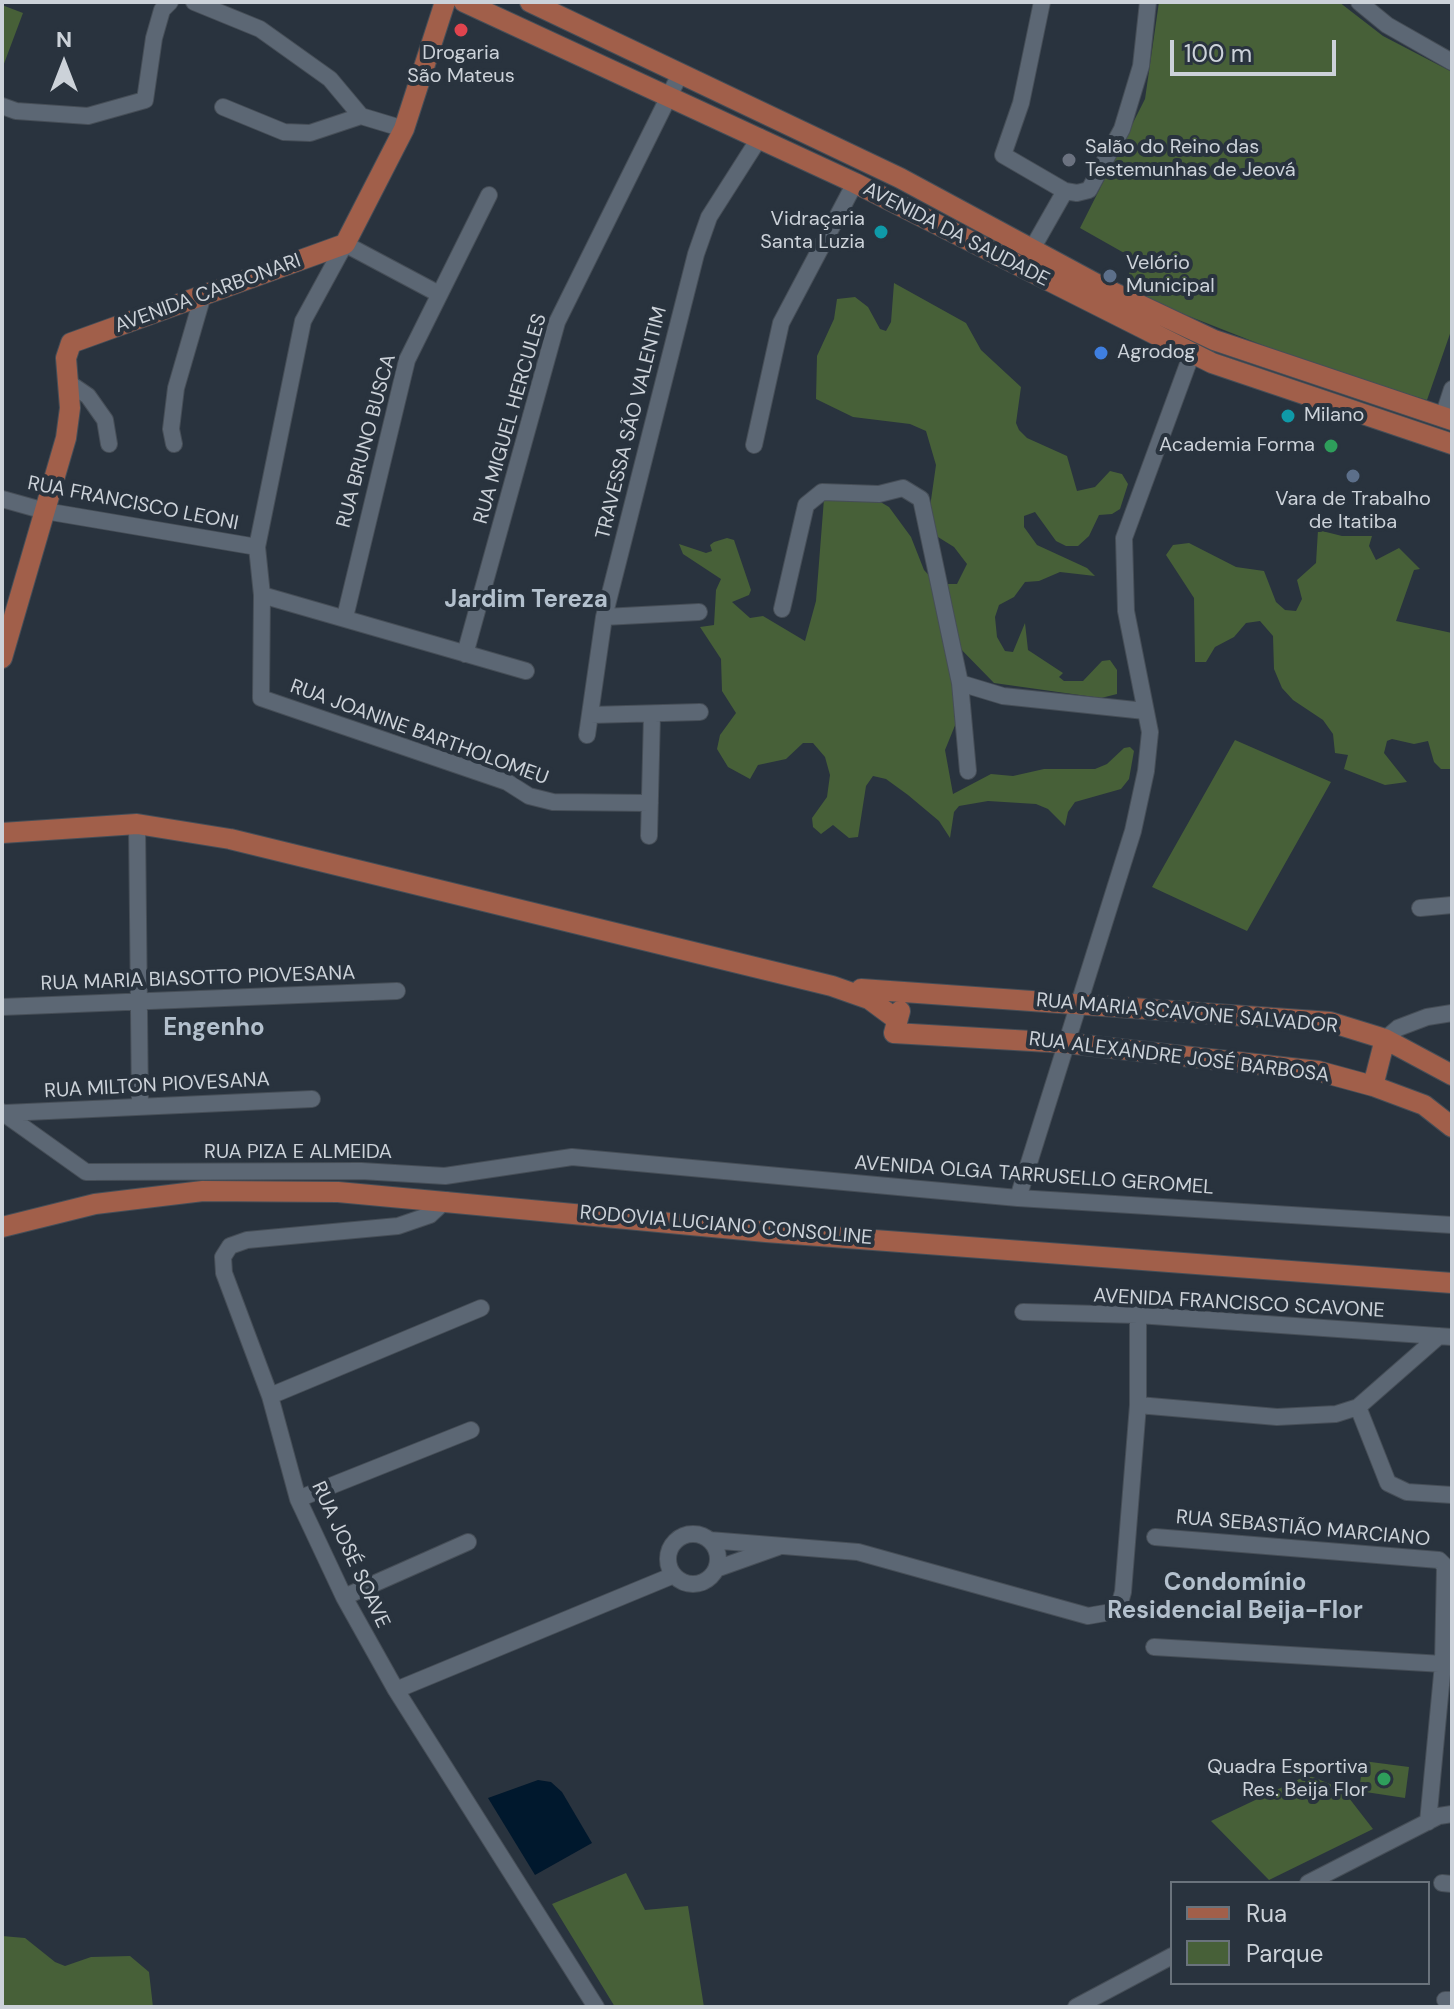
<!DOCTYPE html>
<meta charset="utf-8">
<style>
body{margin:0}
#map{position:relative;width:1454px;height:2009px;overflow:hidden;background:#29333e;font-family:"DM Sans",sans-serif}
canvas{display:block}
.frame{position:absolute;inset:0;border:4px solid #ccd2d9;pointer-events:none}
.legend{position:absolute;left:1170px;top:1881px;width:260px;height:104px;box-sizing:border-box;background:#29333e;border:2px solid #6a737c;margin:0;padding:10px 14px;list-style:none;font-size:24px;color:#ccd2d9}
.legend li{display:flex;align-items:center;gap:16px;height:40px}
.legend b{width:40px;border:2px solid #6a737c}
.north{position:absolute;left:24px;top:24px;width:80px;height:80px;-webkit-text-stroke:6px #29333e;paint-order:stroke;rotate:0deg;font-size:22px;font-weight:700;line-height:32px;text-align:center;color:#ccd2d9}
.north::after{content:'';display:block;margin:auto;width:28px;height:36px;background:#ccd2d9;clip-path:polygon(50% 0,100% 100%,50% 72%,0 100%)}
.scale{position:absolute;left:1170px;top:40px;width:166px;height:36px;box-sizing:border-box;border:4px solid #ccd2d9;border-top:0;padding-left:10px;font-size:24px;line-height:28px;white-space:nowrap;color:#ccd2d9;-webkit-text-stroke:6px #29333e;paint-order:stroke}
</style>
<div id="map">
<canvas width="1454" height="2009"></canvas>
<div class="frame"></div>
<ul class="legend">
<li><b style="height:10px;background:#a15f4a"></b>Rua</li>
<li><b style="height:22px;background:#476038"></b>Parque</li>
</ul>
<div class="north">N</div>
<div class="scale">100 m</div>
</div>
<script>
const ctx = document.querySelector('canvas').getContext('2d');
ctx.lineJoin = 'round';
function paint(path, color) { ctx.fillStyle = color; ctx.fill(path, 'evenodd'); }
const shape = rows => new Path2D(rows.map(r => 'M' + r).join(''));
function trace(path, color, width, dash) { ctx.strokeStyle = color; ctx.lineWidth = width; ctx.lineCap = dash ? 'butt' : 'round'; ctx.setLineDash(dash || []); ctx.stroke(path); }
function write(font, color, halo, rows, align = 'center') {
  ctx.font = font + ' "DM Sans",sans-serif'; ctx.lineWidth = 8; ctx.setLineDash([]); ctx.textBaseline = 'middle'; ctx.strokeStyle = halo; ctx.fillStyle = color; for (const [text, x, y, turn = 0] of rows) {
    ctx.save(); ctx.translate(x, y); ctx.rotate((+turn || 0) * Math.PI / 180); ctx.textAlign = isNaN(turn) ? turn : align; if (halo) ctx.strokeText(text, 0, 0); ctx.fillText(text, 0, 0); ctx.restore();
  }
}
paint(shape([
 [1159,2,1339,2,1383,36,1452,72,1452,328,1427,400,1323,369,1125,291,1133,258,1080,228,1145,99],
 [2,5,23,13,2,69],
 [894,283,966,323,981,350,1021,387,1016,423,1019,430,1027,438,1067,456,1077,491,1095,487,1110,471,1122,474,1128,484,1120,509,1112,514,1099,515,1089,536,1078,546,1066,546,1056,541,1035,512,1024,516,1024,527,1037,545,1087,568,1095,576,1060,572,1039,581,1025,582,1014,597,999,605,995,617,997,637,1005,651,1013,652,1025,623,1028,650,1063,673,1059,677,1064,681,1083,681,1102,661,1110,660,1117,670,1117,694,1101,698,994,683,953,641,949,647,956,723,945,750,953,794,991,774,1013,776,1044,769,1095,769,1107,764,1124,748,1130,747,1134,751,1129,779,1121,789,1075,802,1068,812,1065,826,1048,809,1036,804,988,801,959,806,954,812,950,838,939,821,908,795,886,779,873,776,866,786,858,837,849,838,833,825,821,834,813,827,812,818,827,797,830,775,825,757,813,743,803,743,786,759,758,765,750,779,728,767,717,749,720,735,736,713,722,691,721,659,700,627,714,625,716,590,721,579,683,554,679,544,706,553,712,551,710,545,714,542,727,538,734,540,751,590,749,595,732,602,750,618,763,616,805,641,816,601,825,486,872,497,889,507,911,537,924,570,937,584,957,584,967,564,954,547,938,537,928,521,936,465,926,431,910,424,853,417,816,399,817,356,834,319,837,299,855,297,868,307,880,329,886,331,891,322],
 [1318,530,1342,536,1372,536,1369,546,1376,560,1399,548,1420,569,1414,570,1396,621,1452,633,1452,769,1441,769,1434,762,1428,741,1414,744,1392,739,1387,741,1384,753,1407,782,1385,785,1344,769,1348,755,1335,753,1333,734,1323,720,1293,700,1282,688,1274,669,1273,636,1260,621,1246,623,1234,637,1215,647,1206,662,1195,662,1194,598,1166,555,1173,545,1189,543,1236,567,1264,571,1276,602,1285,610,1296,611,1302,599,1297,580,1316,563],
 [1235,740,1331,782,1247,931,1152,887],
 [1363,1761,1409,1767,1405,1798,1359,1791],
 [1308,1775,1342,1789,1373,1829,1269,1880,1211,1821],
 [626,1873,645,1910,688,1906,704,2007,615,2007,552,1904],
 [2,1936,25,1938,55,1962,65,1966,91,1957,130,1956,149,1972,153,2007,2,2007]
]), '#476038');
paint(shape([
 [538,1780,551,1782,562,1792,592,1843,535,1875,488,1798]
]), '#00182d');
const minor = shape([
 [194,2,260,29,330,79,361,116],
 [1042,2,1021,103,1003,155,1065,191,1077,193,1089,190,1122,129,1141,66,1148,2],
 [1359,2,1387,25,1452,62],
 [2,106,16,111,88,116,145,100,154,38,162,10,170,2],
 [223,107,284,132,310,133,361,116,404,129],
 [1032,249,1065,191],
 [439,294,345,244,303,321,257,547,262,595,261,698,507,782,529,796,553,802,650,803],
 [69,383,88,396,105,420,109,444],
 [1443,417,1452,389],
 [174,444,171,429,176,388,203,295],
 [754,445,781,323,855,183],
 [2,499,45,511,257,547],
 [262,595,526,671],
 [782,609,806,505,822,492,879,494,903,488,921,499,960,683,968,771],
 [345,617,407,360,489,195],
 [604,617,699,612],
 [465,654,557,322,680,74],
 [960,683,1003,696,1145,711],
 [590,715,700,712],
 [587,735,604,617,696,254,709,217,760,137],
 [137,824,140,1105],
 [649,836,652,715],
 [1420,908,1452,905],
 [2,1007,397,991],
 [1385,1039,1398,1028,1427,1017,1452,1013],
 [2,1112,86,1172,361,1171,445,1176,572,1157,1018,1198,1452,1225],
 [5,1113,312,1099],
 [1018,1198,1133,831,1146,771,1150,732,1126,611,1124,538,1192,353],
 [446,1200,430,1215,398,1226,247,1240,230,1246,223,1257,224,1273,270,1396,298,1499,344,1597,396,1690,596,2007],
 [1023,1312,1138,1315,1452,1337],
 [270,1396,481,1308],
 [1138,1405,1277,1417,1336,1414,1358,1407,1439,1336],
 [1358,1407,1388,1483,1407,1492,1452,1495],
 [298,1499,471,1430],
 '668 1559a25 25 0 1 1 50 0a25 25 0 1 1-50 0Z',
 [1155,1537,1439,1560,1445,1566,1443,1664,1428,1822],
 [709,1540,858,1552,1088,1616,1111,1612,1119,1606,1123,1592,1138,1405,1138,1315],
 [716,1569,778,1547],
 [344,1597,468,1542],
 [1154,1647,1443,1664],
 [396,1690,674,1575],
 [1308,1883,1439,1816,1452,1814],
 [1442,1883,1452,1884],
 [1445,2000,1452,2000],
 [1076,2007,1172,1956]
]);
const major = shape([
 [464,2,855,183,1212,363,1452,444],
 [530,2,900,178,1104,288,1214,340,1452,420],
 [2,658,66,438,70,408,66,358,71,343,345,244,404,129,445,2],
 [2,833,137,824,230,839,832,986,869,999,896,1019],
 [861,989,1330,1022,1385,1039,1452,1075],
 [900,1011,894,1033,1066,1043,1318,1071,1373,1086,1424,1105,1452,1127],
 [1373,1086,1385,1039],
 [2,1227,95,1204,203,1191,338,1192,766,1232,1452,1283]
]);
trace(minor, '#464e57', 18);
trace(major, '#464e57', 22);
trace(minor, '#5c6774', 16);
trace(major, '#a15f4a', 20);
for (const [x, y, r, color] of [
 [461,30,8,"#e0444e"],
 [1069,160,8,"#6b7280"],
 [881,232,8,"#0f9aa8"],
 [1110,276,8,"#5c6f8a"],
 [1101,353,8,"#3f7fe0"],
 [1288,416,8,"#0f9aa8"],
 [1331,446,8,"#2e9e5b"],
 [1353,476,8,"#5c6f8a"],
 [1384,1779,8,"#2e9e5b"]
]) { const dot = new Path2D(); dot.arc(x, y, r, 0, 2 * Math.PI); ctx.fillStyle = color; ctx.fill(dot); trace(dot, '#29333e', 3); }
write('20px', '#ccd2d9', '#29333e', [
 ["Drogaria",461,54,"center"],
 ["São Mateus",461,77,"center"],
 ["Salão do Reino das",1085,148],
 ["Testemunhas de Jeová",1085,171],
 ["Vidraçaria",865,220,"right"],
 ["Santa Luzia",865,243,"right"],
 ["Velório",1126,264],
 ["Municipal",1126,287],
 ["Agrodog",1117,353],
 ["Milano",1304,416],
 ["Academia Forma",1315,446,"right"],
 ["Vara de Trabalho",1353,500,"center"],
 ["de Itatiba",1353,523,"center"],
 ["Quadra Esportiva",1368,1768,"right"],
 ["Res. Beija Flor",1368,1791,"right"]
], 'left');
write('20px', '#ccd2d9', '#29333e', [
 ["AVENIDA DA SAUDADE",956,235,27],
 ["AVENIDA CARBONARI",208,294,-20],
 ["RUA MIGUEL HERCULES",511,419,-74],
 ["TRAVESSA SÃO VALENTIM",632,423,-76],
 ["RUA BRUNO BUSCA",367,441,-75],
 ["RUA FRANCISCO LEONI",133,504,11],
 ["RUA JOANINE BARTHOLOMEU",419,733,20],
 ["RUA MARIA BIASOTTO PIOVESANA",198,979,-2],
 ["RUA MARIA SCAVONE SALVADOR",1187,1014,5],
 ["RUA ALEXANDRE JOSÉ BARBOSA",1179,1058,7],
 ["RUA MILTON PIOVESANA",157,1086,-3],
 ["RUA PIZA E ALMEIDA",298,1153],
 ["AVENIDA OLGA TARRUSELLO GEROMEL",1034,1176,4],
 ["RODOVIA LUCIANO CONSOLINE",726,1226,5],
 ["AVENIDA FRANCISCO SCAVONE",1239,1304,3],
 ["RUA SEBASTIÃO MARCIANO",1303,1529,5],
 ["RUA JOSÉ SOAVE",350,1555,65]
]);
write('bold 24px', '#b3c0cd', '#29333e', [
 ["Jardim Tereza",526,601],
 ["Engenho",214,1029],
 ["Condomínio",1235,1584],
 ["Residencial Beija-Flor",1235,1612]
]);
</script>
